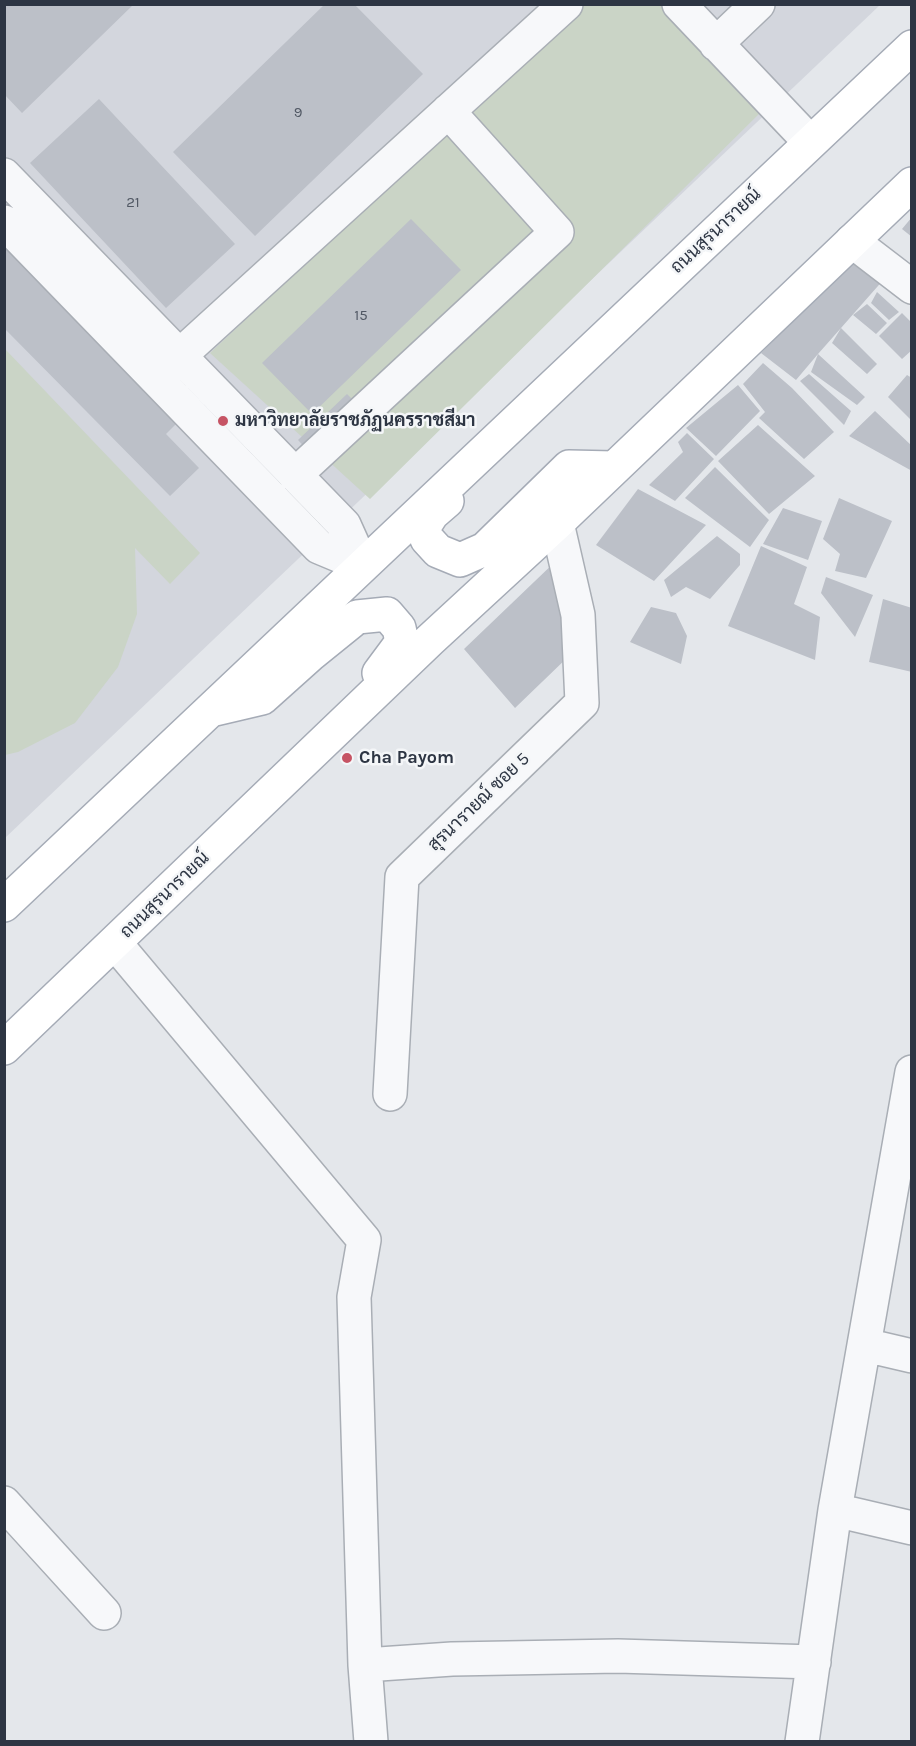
<!DOCTYPE html>
<meta charset="utf-8">
<style>
body{margin:0}
#map{position:relative;width:916px;height:1746px;overflow:hidden;background:#e4e7eb;font-family:Karla,sans-serif}
canvas{display:block}
.frame{position:absolute;inset:0;border:6px solid #2d3543;pointer-events:none}
</style>
<div id="map">
<canvas width="916" height="1746"></canvas>
<div class="frame"></div>
</div>
<script>
const ctx = document.querySelector('canvas').getContext('2d');
ctx.lineJoin = 'round';
function paint(path, color) { ctx.fillStyle = color; ctx.fill(path, 'evenodd'); }
const shape = rows => new Path2D(rows.map(r => 'M' + r).join(''));
function trace(path, color, width, dash) { ctx.strokeStyle = color; ctx.lineWidth = width; ctx.lineCap = dash ? 'butt' : 'round'; ctx.setLineDash(dash || []); ctx.stroke(path); }
function write(font, color, halo, rows, align = 'center') {
  ctx.font = font + ' Karla,Sarabun,sans-serif'; ctx.lineWidth = 5; ctx.setLineDash([]); ctx.textBaseline = 'middle'; ctx.strokeStyle = halo; ctx.fillStyle = color; for (const [text, x, y, turn = 0] of rows) {
    ctx.save(); ctx.translate(x, y); ctx.rotate((+turn || 0) * Math.PI / 180); ctx.textAlign = isNaN(turn) ? turn : align; if (halo) ctx.strokeText(text, 0, 0); ctx.fillText(text, 0, 0); ctx.restore();
  }
}
paint(shape([
 [5,5,880,5,5,838]
]), '#d3d6dd');
paint(shape([
 [581,5,667,5,765,108,370,499,210,353],
 [5,349,200,553,170,584,135,548,137,614,118,667,75,723,18,752,5,755]
]), '#cad4c6');
paint(shape([
 [4,4,134,4,22,113,4,94],
 [325,4,354,4,423,74,255,236,173,152],
 [99,99,235,244,166,308,30,163],
 [912,217,912,237,902,229],
 [411,219,461,270,312,414,262,363],
 [4,236,182,418,166,434,199,468,170,496,4,328],
 [859,256,885,278,841,328,877,364,867,374,832,343,841,328,818,354,865,397,857,405,811,372,818,354,796,380,761,353],
 [877,292,899,312,889,320,871,303],
 [867,304,887,323,876,334,853,315],
 [902,313,912,323,912,350,902,359,879,336],
 [763,363,792,388,834,432,804,459,759,418,765,412,743,384],
 [809,374,851,411,844,425,800,381],
 [907,375,912,378,912,421,888,397],
 [738,385,760,411,716,456,686,428],
 [347,394,359,406,337,428,325,415],
 [875,411,912,446,912,471,849,436],
 [320,419,332,431,310,453,298,440],
 [758,425,815,476,769,514,718,461],
 [687,433,714,459,675,501,649,485,683,452,678,442],
 [715,467,769,520,750,547,685,498],
 [638,489,706,525,654,581,596,545],
 [839,498,892,521,866,578,835,571,840,554,823,539],
 [783,508,822,521,808,560,763,544],
 [717,536,740,554,740,565,710,599,686,587,671,597,664,580],
 [761,546,807,567,794,604,820,617,815,660,728,626],
 [558,559,570,655,515,708,464,649],
 [826,577,873,595,855,637,821,593],
 [883,599,912,608,912,672,869,662],
 [651,607,676,613,687,636,681,664,630,642]
]), '#bcc0c8');
const minor = shape([
 [679,4,810,142],
 [716,44,758,4],
 [4,175,344,525,362,565],
 [4,222,319,547,362,565],
 [852,241,912,287],
 [155,378,566,4],
 [295,475,557,232,448,111],
 [115,943,364,1240,354,1297,365,1665,371,1742],
 [390,1094,402,877,582,703,578,615,557,523],
 [865,1345,912,1356],
 [4,1503,104,1613],
 [835,1510,912,1528],
 [365,1665,452,1659,618,1656,814,1662],
 [802,1742,835,1510,912,1072]
]);
const major = shape([
 [447,501,432,514,423,528,427,539,438,551,460,560,485,549,569,467,614,468],
 [211,710,262,698,310,655,357,617,387,614,399,628,402,642,379,673],
 [4,905,912,47],
 [4,1048,430,640,557,523,912,184]
]);
trace(minor, '#a9aeb5', 36);
trace(major, '#a5abb6', 36);
trace(minor, '#f7f8fa', 33);
trace(major, '#fff', 33);
for (const [x, y, r, color] of [
 [223,421,6,"#c65464"],
 [347,758,6,"#c65464"]
]) { const dot = new Path2D(); dot.arc(x, y, r, 0, 2 * Math.PI); ctx.fillStyle = color; ctx.fill(dot); trace(dot, '#f4f6f8', 2); }
write('15px', '#515864', null, [
 ["9",298,113],
 ["21",133,203],
 ["15",361,316]
]);
write('18px', '#2d3543', '#f4f6f8', [
 ["ถนนสุรนารายณ์",716,231,-43],
 ["สุรนารายณ์ ซอย 5",479,802,-44],
 ["ถนนสุรนารายณ์",165,895,-44]
]);
write('bold 18px', '#2d3543', '#f4f6f8', [
 ["มหาวิทยาลัยราชภัฏนครราชสีมา",235,421],
 ["Cha Payom",359,758]
], 'left');
</script>
